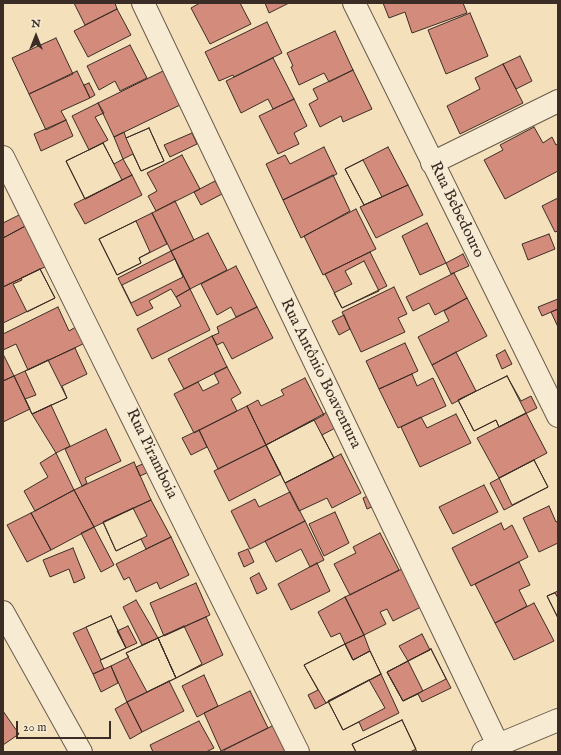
<!DOCTYPE html>
<meta charset="utf-8">
<style>
body{margin:0}
#map{position:relative;width:561px;height:755px;overflow:hidden;background:#f4e0bb;font-family:"IM FELL English",serif}
canvas{display:block}
.frame{position:absolute;inset:0;border:4px solid #3b2d25;pointer-events:none}
.north{position:absolute;left:16px;top:16px;width:40px;height:40px;-webkit-text-stroke:3px #f8ebd3;paint-order:stroke;rotate:0deg;font-size:11px;font-weight:700;line-height:16px;text-align:center;color:#3b2d25}
.north::after{content:'';display:block;margin:auto;width:14px;height:18px;background:#3b2d25;clip-path:polygon(50% 0,100% 100%,50% 72%,0 100%)}
.scale{position:absolute;left:16px;top:721px;width:95px;height:18px;box-sizing:border-box;border:2px solid #3b2d25;border-top:0;padding-left:5px;font-size:12px;line-height:14px;white-space:nowrap;color:#3b2d25;-webkit-text-stroke:3px #f8ebd3;paint-order:stroke}
</style>
<div id="map">
<canvas width="561" height="755"></canvas>
<div class="frame"></div>
<div class="north">N</div>
<div class="scale">20 m</div>
</div>
<script>
const ctx = document.querySelector('canvas').getContext('2d');
ctx.lineJoin = 'round';
function paint(path, color) { ctx.fillStyle = color; ctx.fill(path, 'evenodd'); }
const shape = rows => new Path2D(rows.map(r => 'M' + r).join(''));
function trace(path, color, width, dash) { ctx.strokeStyle = color; ctx.lineWidth = width; ctx.lineCap = dash ? 'butt' : 'round'; ctx.setLineDash(dash || []); ctx.stroke(path); }
function write(font, color, halo, rows, align = 'center') {
  ctx.font = font + ' "IM FELL English",serif'; ctx.lineWidth = 3.5; ctx.setLineDash([]); ctx.textBaseline = 'middle'; ctx.strokeStyle = halo; ctx.fillStyle = color; for (const [text, x, y, turn = 0] of rows) {
    ctx.save(); ctx.translate(x, y); ctx.rotate((+turn || 0) * Math.PI / 180); ctx.textAlign = isNaN(turn) ? turn : align; if (halo) ctx.strokeText(text, 0, 0); ctx.fillText(text, 0, 0); ctx.restore();
  }
}
const building = shape([
 [74,3,115,3,117,9,85,25,74,3],
 [200,3,240,3,251,24,210,44,191,8,200,3],
 [265,3,289,3,269,13,265,3],
 [383,3,463,3,467,13,412,33,405,12,389,18,383,3],
 [117,9,131,35,88,57,74,31,117,9],
 [470,13,488,56,446,74,428,30,470,13],
 [267,22,282,53,234,77,233,75,219,81,205,52,267,22],
 [335,31,353,70,329,82,324,73,299,85,291,67,293,66,287,53,335,31],
 [56,38,73,74,29,94,12,58,56,38],
 [130,45,147,78,120,91,115,81,99,90,87,66,130,45],
 [520,56,532,81,516,89,503,64,520,56],
 [273,58,294,99,273,109,268,99,241,113,226,81,273,58],
 [503,64,523,103,460,134,447,106,480,89,475,78,503,64],
 [353,70,372,109,343,122,341,116,320,127,309,104,318,99,313,89,353,70],
 [77,71,90,98,61,111,66,120,46,130,29,94,77,71],
 [163,71,180,105,114,137,98,103,163,71],
 [89,83,95,95,90,98,84,85,89,83],
 [294,99,307,126,294,133,299,144,278,154,259,116,294,99],
 [98,103,104,113,95,117,108,140,89,150,72,116,98,103],
 [66,120,73,136,41,151,34,134,66,120],
 [534,127,543,143,552,137,556,145,558,144,558,171,505,199,484,160,503,150,500,145,534,127],
 [149,128,164,161,141,171,126,138,149,128],
 [149,128,164,161,141,171,133,154,123,159,114,137,124,132,126,138,149,128],
 [192,133,197,144,170,157,164,145,192,133],
 [103,143,122,180,85,199,66,161,103,143],
 [103,143,114,164,123,159,132,175,85,199,66,161,103,143],
 [324,147,337,174,283,200,266,164,285,155,290,164,324,147],
 [388,147,408,185,364,205,345,169,388,147],
 [182,155,200,189,156,211,148,196,157,191,147,173,182,155],
 [363,160,382,197,364,205,345,169,363,160],
 [132,175,142,195,85,224,74,204,132,175],
 [333,175,350,211,301,238,283,200,333,175],
 [215,181,222,194,201,205,194,192,215,181],
 [408,185,423,215,376,238,360,207,408,185],
 [558,198,558,231,555,232,542,206,558,198],
 [175,201,194,240,171,251,152,213,175,201],
 [356,209,376,249,323,275,304,236,356,209],
 [25,212,31,223,3,238,3,223,25,212],
 [152,213,167,244,139,258,141,263,117,275,99,239,152,213],
 [136,221,150,252,139,258,141,263,117,275,99,239,136,221],
 [31,223,51,264,3,287,3,238,31,223],
 [427,223,446,263,420,275,402,236,427,223],
 [208,233,227,270,190,289,171,251,208,233],
 [549,234,555,249,528,260,522,244,549,234],
 [171,251,190,289,176,297,171,289,149,301,153,308,137,316,118,278,171,251],
 [370,252,387,286,342,308,325,274,370,252],
 [463,254,469,266,451,274,446,263,463,254],
 [175,259,183,277,131,303,122,285,175,259],
 [364,261,379,291,342,308,334,293,352,284,345,271,364,261],
 [236,266,257,307,236,317,231,307,217,315,201,284,236,266],
 [40,269,55,298,3,323,3,287,40,269],
 [40,269,55,298,27,312,13,284,22,280,21,278,40,269],
 [454,273,467,298,435,315,429,303,413,311,406,297,454,273],
 [394,287,407,314,398,318,405,332,361,352,342,312,394,287],
 [190,289,210,330,152,359,137,329,181,306,176,297,190,289],
 [467,298,487,336,432,365,418,337,449,321,444,311,467,298],
 [558,299,558,309,542,316,538,307,558,299],
 [58,307,69,331,79,325,87,342,28,370,16,344,3,350,3,334,58,307],
 [257,307,273,338,232,359,223,342,217,345,212,336,219,333,217,327,257,307],
 [558,309,558,327,551,312,558,309],
 [344,315,350,329,339,335,332,321,344,315],
 [212,336,227,367,184,389,168,359,212,336],
 [405,343,418,371,379,389,366,361,405,343],
 [75,348,87,374,62,386,67,398,32,414,14,376,75,348],
 [505,350,512,364,502,369,496,355,505,350],
 [456,352,476,391,452,404,432,365,456,352],
 [3,354,14,376,3,381,3,354],
 [48,360,67,398,32,414,25,399,36,395,25,371,48,360],
 [227,367,241,393,231,399,237,411,194,433,174,394,198,382,203,391,219,383,214,373,227,367],
 [412,374,417,386,433,378,446,406,398,428,379,389,412,374],
 [14,376,30,409,3,422,3,381,14,376],
 [507,376,526,413,499,427,496,420,474,431,458,400,507,376],
 [507,376,521,401,531,396,537,408,499,427,496,420,474,431,458,400,507,376],
 [305,378,324,415,266,445,247,406,258,400,261,406,284,395,281,390,305,378],
 [51,405,70,446,56,453,32,414,51,405],
 [247,406,266,445,218,469,199,430,247,406],
 [329,411,337,427,322,435,334,458,285,483,266,445,329,411],
 [526,413,547,453,499,478,477,438,526,413],
 [456,414,471,443,420,467,401,427,421,417,427,428,456,414],
 [314,420,334,458,285,483,266,445,314,420],
 [106,429,121,461,85,478,87,483,82,486,65,449,106,429],
 [199,430,207,447,191,455,182,438,199,430],
 [266,445,281,474,229,501,214,471,266,445],
 [56,453,74,490,35,511,24,491,48,477,40,463,56,453],
 [341,454,361,493,332,508,327,498,299,511,285,483,341,454],
 [534,460,548,487,512,505,499,478,534,460],
 [534,460,548,487,504,510,490,483,534,460],
 [149,461,153,470,140,476,136,467,149,461],
 [134,462,151,500,94,527,74,490,134,462],
 [484,485,498,512,453,534,439,507,484,485],
 [74,490,94,527,51,550,31,513,74,490],
 [290,492,305,521,250,549,231,511,255,499,259,507,290,492],
 [370,495,374,506,367,509,363,498,370,495],
 [151,500,171,537,146,549,141,539,116,551,103,522,151,500],
 [549,506,556,522,558,521,558,543,539,552,523,518,549,506],
 [133,508,147,536,116,551,103,522,133,508],
 [335,512,349,543,324,556,309,524,335,512],
 [31,513,51,550,27,562,7,525,31,513],
 [305,521,324,560,310,567,301,549,276,562,265,541,305,521],
 [501,523,504,530,512,525,528,557,471,586,452,548,501,523],
 [94,527,114,565,101,572,81,533,94,527],
 [380,533,399,570,350,595,334,564,356,553,353,547,380,533],
 [171,537,189,575,160,589,157,582,136,592,129,577,124,580,116,564,171,537],
 [73,548,85,578,74,583,69,569,50,577,43,560,73,548],
 [248,549,254,562,244,567,238,553,248,549],
 [519,562,530,585,519,590,527,606,495,623,475,584,519,562],
 [317,563,330,591,291,610,278,584,317,563],
 [402,569,421,607,393,621,387,609,380,612,386,624,364,635,345,597,402,569],
 [259,573,267,589,257,594,250,578,259,573],
 [196,583,210,615,164,636,150,603,196,583],
 [558,591,558,618,547,596,558,591],
 [555,593,558,598,558,618,547,596,555,593],
 [345,597,364,635,345,644,340,633,331,637,318,612,345,597],
 [136,600,158,638,142,645,123,607,136,600],
 [534,603,554,641,514,660,495,623,534,603],
 [111,616,126,648,100,660,104,669,93,674,73,633,111,616],
 [111,616,126,648,101,660,86,627,111,616],
 [206,617,223,655,176,678,158,638,206,617],
 [128,626,137,643,126,648,117,631,128,626],
 [184,626,202,664,176,678,158,638,184,626],
 [422,634,430,650,408,661,399,646,422,634],
 [364,635,370,651,353,660,345,644,364,635],
 [158,638,176,678,127,702,111,666,129,657,126,653,158,638],
 [158,638,176,678,147,692,126,653,158,638],
 [345,644,353,660,370,651,381,674,315,709,308,695,318,690,304,665,345,644],
 [345,644,353,660,370,651,381,674,326,703,304,665,345,644],
 [431,649,451,688,422,702,418,694,403,701,387,672,431,649],
 [431,649,446,679,403,701,387,672,431,649],
 [408,661,423,691,403,701,387,672,408,661],
 [111,666,118,683,101,692,93,674,111,666],
 [381,674,399,713,363,731,359,722,343,730,328,701,381,674],
 [204,675,218,706,197,717,182,686,204,675],
 [369,680,385,708,343,730,328,701,369,680],
 [169,681,184,711,142,732,127,702,169,681],
 [250,691,268,728,221,751,204,713,250,691],
 [127,702,142,732,130,739,115,709,127,702],
 [3,711,19,734,3,745,3,711],
 [402,720,417,752,356,752,352,744,402,720],
 [402,720,416,749,410,752,356,752,352,744,402,720],
 [199,721,214,748,206,752,153,752,150,745,199,721],
 [278,723,292,752,224,752,224,750,278,723]
]);
paint(building, '#d38c7c');
trace(building, '#3b2d25', 1);
const minor = shape([
 [143,3,498,745],
 [354,3,558,416],
 [3,157,298,752],
 [432,163,558,101],
 [3,612,81,752],
 [483,752,498,745,558,720]
]);
trace(minor, '#695a4a', 24);
trace(minor, '#f8ebd3', 22);
write('16px', '#3b2d25', '#f8ebd3', [
 ["Rua Bebedouro",456,210,64],
 ["Rua Antônio Boaventura",320,374,64],
 ["Rua Piramboia",151,454,64]
]);
</script>
